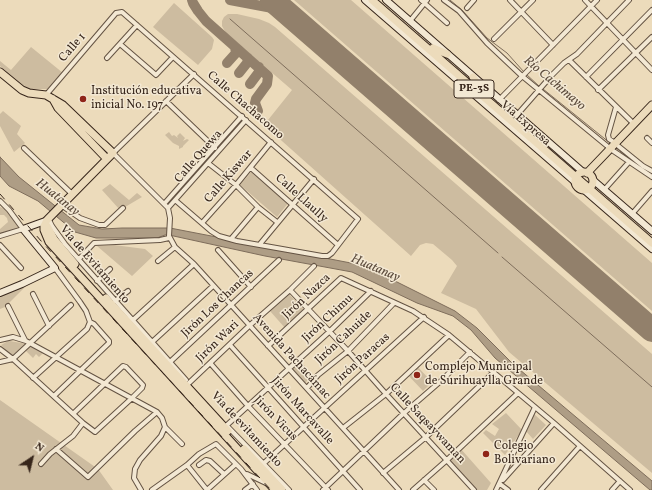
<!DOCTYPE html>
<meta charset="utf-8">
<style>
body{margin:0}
#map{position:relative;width:652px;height:490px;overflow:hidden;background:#ecdbbb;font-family:Vollkorn,serif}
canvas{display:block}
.north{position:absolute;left:12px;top:438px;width:40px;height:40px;-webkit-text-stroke:3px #f3e8d3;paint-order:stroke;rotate:35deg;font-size:11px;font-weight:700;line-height:16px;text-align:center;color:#37261b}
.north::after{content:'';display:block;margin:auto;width:14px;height:18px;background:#37261b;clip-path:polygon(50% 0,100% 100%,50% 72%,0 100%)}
</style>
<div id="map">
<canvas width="652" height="490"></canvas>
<div class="north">N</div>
</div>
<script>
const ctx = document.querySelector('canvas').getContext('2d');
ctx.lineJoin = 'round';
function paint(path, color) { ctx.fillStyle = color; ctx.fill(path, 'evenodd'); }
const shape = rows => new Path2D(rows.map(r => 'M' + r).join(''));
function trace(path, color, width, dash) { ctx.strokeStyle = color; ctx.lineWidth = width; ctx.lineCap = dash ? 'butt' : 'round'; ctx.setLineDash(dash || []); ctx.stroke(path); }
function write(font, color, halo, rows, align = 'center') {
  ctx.font = font + ' Vollkorn,serif'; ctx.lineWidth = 3; ctx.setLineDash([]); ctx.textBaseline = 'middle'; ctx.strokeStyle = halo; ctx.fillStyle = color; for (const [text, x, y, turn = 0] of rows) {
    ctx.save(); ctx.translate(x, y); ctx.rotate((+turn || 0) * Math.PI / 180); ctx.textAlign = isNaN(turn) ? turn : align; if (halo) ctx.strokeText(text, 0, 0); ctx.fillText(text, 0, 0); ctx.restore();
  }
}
paint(shape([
 [294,0,351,0,652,263,652,311],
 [174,3,212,37,214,40,212,49,198,65,153,27],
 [228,14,237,14,259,19,269,23,275,27,652,354,652,473,509,352,476,309,441,293,457,266,452,260,433,244,426,243,420,245,411,256,264,125,292,90,226,33,222,26,222,21,224,17],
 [31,47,63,73,49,89,28,89,0,66,0,61,11,70],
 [3,111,21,126,17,134,25,143,14,152,0,126,0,114],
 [169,132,172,136,174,135,178,138,177,136,180,133,185,138,183,141,187,139,189,140,183,146,183,147,179,149,179,146,173,143,165,135],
 [253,170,289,202,277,217,240,185],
 [110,184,129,200,137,193,142,197,120,210,102,190],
 [0,207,5,209,19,228,0,235,0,229,8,222,7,218,4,215,0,215],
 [114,245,145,249,153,256,132,276,97,246],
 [21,285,26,286,5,307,0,309,0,295],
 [289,294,304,310,285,328,270,311],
 [8,341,10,341,27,344,13,358,1,345],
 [30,345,44,352,39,357,36,354,33,358,25,350],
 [297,360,301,361,312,376,305,383,290,366],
 [415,364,432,382,423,391,406,373],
 [0,400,98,469,113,490,0,490],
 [506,413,522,430,505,455,483,433,486,430,495,436,499,429,492,424],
 [534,414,546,425,533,439,525,430],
 [460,448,491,483,487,490,475,490,447,460]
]), '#cdbca0');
const water = shape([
 [0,157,19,177,79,225,102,229,122,228,170,228,356,264,391,279,455,311,477,328,513,364,652,481,652,490,650,490,495,358,471,330,453,316,417,303,352,272,265,256,169,235,165,235,157,238,96,238,75,232,38,201,9,186,0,176,0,157]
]);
paint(water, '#ae9d85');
trace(water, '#7e6d5b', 1);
trace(shape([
 [450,0,462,10,487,38,507,53,524,72],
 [230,19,498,253],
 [526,74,540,87],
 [543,89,610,143],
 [616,148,639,166],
 [502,257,652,387]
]), '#7e6d5b', 1);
trace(shape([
 [192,0,193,3,198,11,206,21,268,76,267,84,256,99,255,103,258,111],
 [230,0,283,10],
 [227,63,236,53,235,47],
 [239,73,247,63,248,58],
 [250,84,259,72,259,67]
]), '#92806b', 10);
trace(shape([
 [272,0,652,330]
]), '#92806b', 24);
const minor = shape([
 [421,0,447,23],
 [444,0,459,11,487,43,522,76,612,150,652,177],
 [510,0,553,45],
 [585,0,652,70],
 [467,8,474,0],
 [410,21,427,0],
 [494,39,533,0],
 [120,44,156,75,173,57],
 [107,58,137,25],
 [569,60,634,124],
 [194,74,113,153,168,208,170,218,169,236,175,247,194,264,399,490],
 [586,77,652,10],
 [598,90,652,37],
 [46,95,116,13,122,12,358,219,332,253,328,256,322,256,237,241,219,236,211,231,175,200],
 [499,100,597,0],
 [166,101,215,148],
 [517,115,552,75,564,63,577,54,629,0],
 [647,138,652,143],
 [615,143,609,139,608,135,616,107],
 [617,145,643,166,652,171],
 [24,148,72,194],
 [208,163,236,185,258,207,277,222],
 [251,168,338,245],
 [604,190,629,162],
 [0,201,9,210,23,229,0,236],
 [164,204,242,116],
 [61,205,80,218,99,225,105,225,123,208],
 [168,208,246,120],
 [632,214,652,191],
 [49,220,52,226,65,244,186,380],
 [202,223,236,185,271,142],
 [231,239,258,207],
 [260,244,314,179],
 [0,245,21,268],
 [218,250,251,287],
 [79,259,94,243,160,240,169,238],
 [158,261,175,247],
 [97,281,110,269],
 [290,290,348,351,386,394,474,490],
 [33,294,49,326],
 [115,301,128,291],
 [8,306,25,340],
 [133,320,194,264],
 [0,340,13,337,26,341,157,412,162,418,165,427,182,444],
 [150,344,213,286],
 [230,345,360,490],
 [268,346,341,278,413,311,449,335,554,423,630,490],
 [0,349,13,359,83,423,95,432,132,398,142,388,143,385,126,367,123,366,74,413],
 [0,362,13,359,71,305],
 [170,362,279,260],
 [211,364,248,406,328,490],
 [33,378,87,329,90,322],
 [189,383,249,326,290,290,314,266],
 [307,388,318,375,348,351,394,303],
 [54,396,109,343,109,341,94,324,90,322,86,311,80,302,55,268],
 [227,425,329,332,371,291],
 [228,427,289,490],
 [343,428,386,394,449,335],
 [56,449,88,477,135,431,157,412],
 [41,464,50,454,73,436,83,423],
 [263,464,424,317],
 [187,465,207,490,236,464],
 [199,465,206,460,210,461,224,474],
 [383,473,426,437,494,372],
 [247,474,268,484],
 [424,480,434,490],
 [503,480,554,423],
 [500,484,508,490],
 [141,490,134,478,135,469,140,460,161,436,165,427],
 [152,490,187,465,199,454,216,444,241,469,257,490],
 [245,490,253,484],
 [323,490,404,413,442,380,470,352],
 [413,490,447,460,518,393],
 [496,490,535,407],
 [541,490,580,446],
 [612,490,620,481]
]);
const secondary = shape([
 [365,0,575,182],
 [386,0,583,172],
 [593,180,652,231],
 [584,190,652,249],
 [0,293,22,284,55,268,23,229,48,220]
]);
const primary = shape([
 [372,0,652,243],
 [433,48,447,54],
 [473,77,481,90],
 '575 181a9 9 0 1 1 18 0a9 9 0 1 1-18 0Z',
 [587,173,652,105]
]);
const trunk = shape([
 [0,72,22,90,29,93,46,95,63,105,113,153,47,220,44,226,44,230,49,242,275,490],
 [53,99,58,108,107,159],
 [47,226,54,239,75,264],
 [106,298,228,431],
 [244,449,282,490]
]);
trace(minor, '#645343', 6);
trace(secondary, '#37261b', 8);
trace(primary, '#37261b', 9);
trace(trunk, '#37261b', 9);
trace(minor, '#f3e8d3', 4);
trace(secondary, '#f3e8d3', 6);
trace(primary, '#ecdbbb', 7);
trace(trunk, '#ecdbbb', 7);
trace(shape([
 [0,194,42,242,271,490]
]), '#37261b', 1, [7, 7]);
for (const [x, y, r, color] of [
 [83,99,4,"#8f2418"],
 [417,375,4,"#8f2418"],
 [486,454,4,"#8f2418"]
]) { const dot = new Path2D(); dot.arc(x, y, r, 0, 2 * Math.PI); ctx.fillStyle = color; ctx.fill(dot); trace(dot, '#f3e8d3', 1.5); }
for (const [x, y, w] of [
 [474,89,40]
]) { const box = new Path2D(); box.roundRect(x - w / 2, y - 9, w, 18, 3); ctx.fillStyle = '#f3e8d3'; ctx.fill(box); trace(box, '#37261b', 1); }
write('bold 11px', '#37261b', null, [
 ["PE-3S",474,89]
]);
write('12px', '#37261b', '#f3e8d3', [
 ["Calle 1",73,48,-49],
 ["Calle Chachacomo",245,106,41],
 ["Vía Expresa",525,124,41],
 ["Calle Quewa",199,157,-49],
 ["Calle Kiswar",229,177,-49],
 ["Calle Llaully",301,199,42],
 ["Vía de Evitamiento",94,265,49],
 ["Jirón Nazca",307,297,-43],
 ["Jirón Los Chancas",218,304,-43],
 ["Jirón Chimu",328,319,-43],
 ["Jirón Cahuide",344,338,-43],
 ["Jirón Wari",218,342,-44],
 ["Avenida Pachacámac",291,357,48],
 ["Jirón Paracas",363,359,-42],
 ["Jirón Marcavalle",302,411,48],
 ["Jirón Vicus",275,419,46],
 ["Calle Saqsaywaman",427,424,47],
 ["Via de evitamiento",246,430,47]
]);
write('12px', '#37261b', '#f3e8d3', [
 ["Institución educativa",91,92],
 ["inicial No. 197",91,106],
 ["Complejo Municipal",425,368],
 ["de Surihuaylla Grande",425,382],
 ["Colegio",494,447],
 ["Bolivariano",494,461]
], 'left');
write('italic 13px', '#5b4a3b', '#f3e8d3', [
 ["Río Cachimayo",554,84,40],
 ["Huatanay",57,198,38],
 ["Huatanay",375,269,23]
]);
</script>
